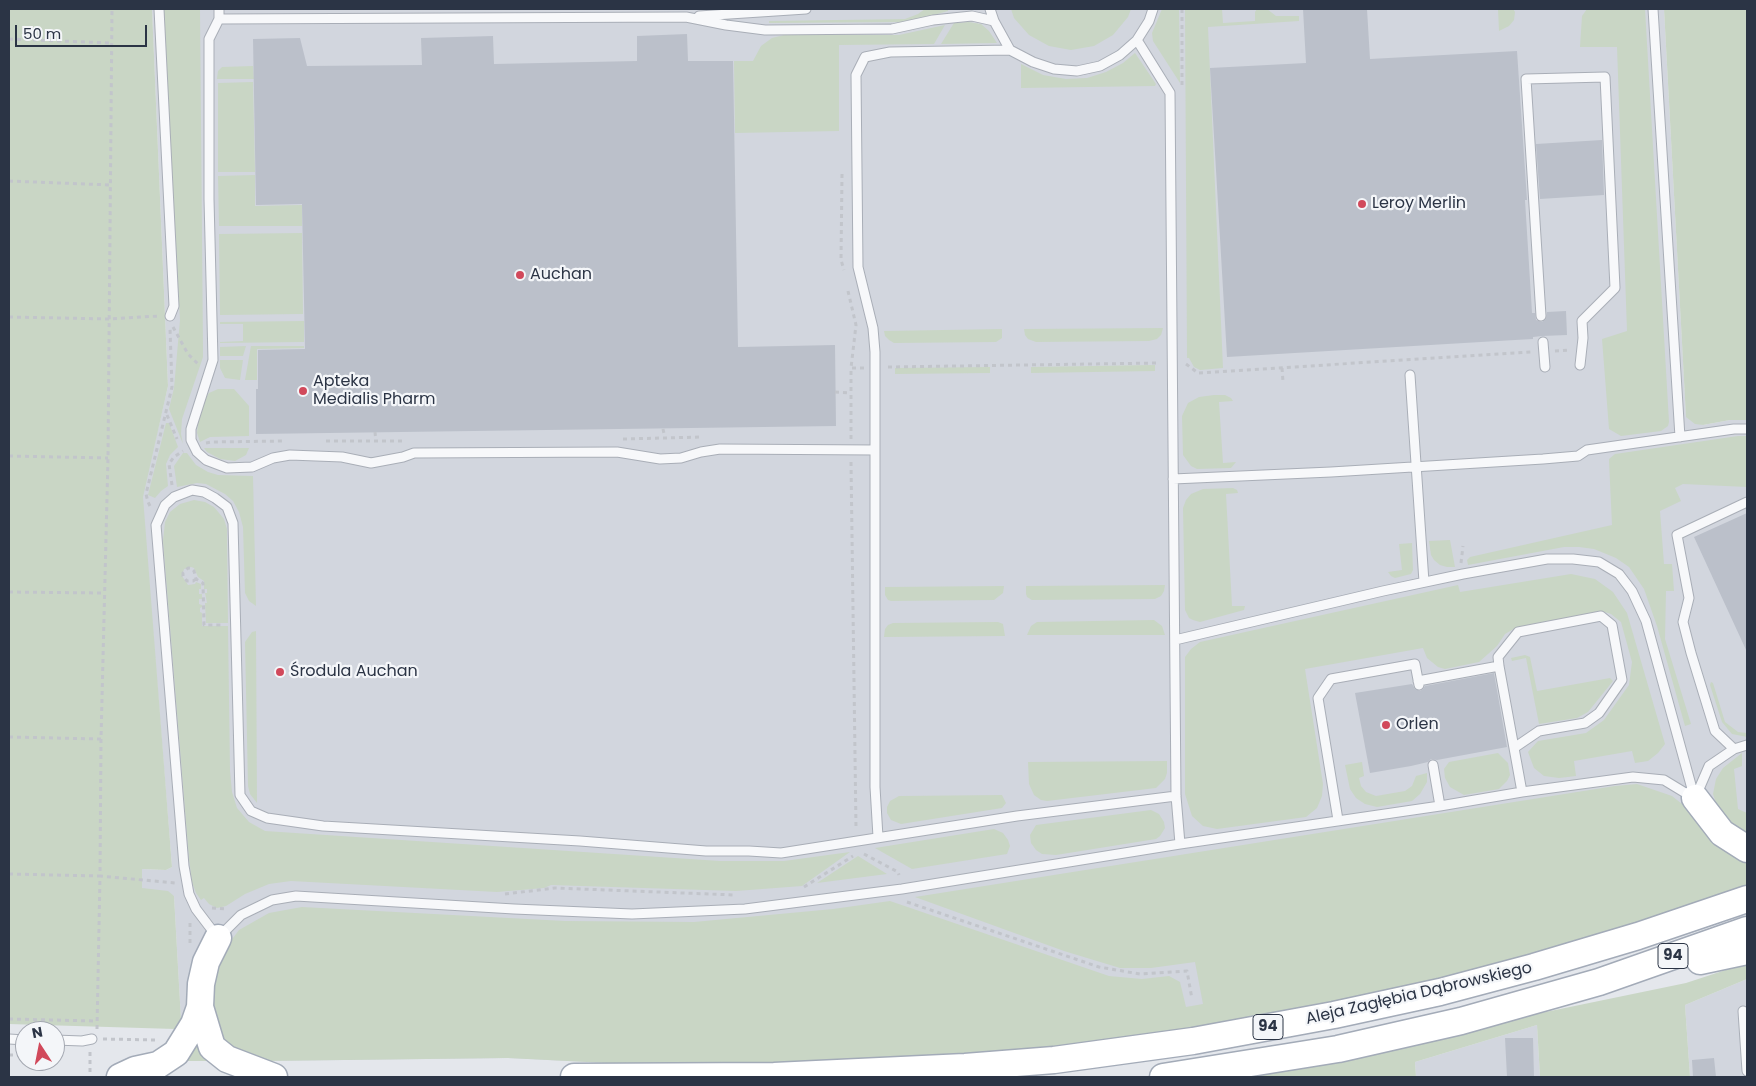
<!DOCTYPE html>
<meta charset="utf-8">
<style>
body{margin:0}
#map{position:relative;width:1756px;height:1086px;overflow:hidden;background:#e4e7ec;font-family:Poppins,sans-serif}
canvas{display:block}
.frame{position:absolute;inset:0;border:10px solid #2b3445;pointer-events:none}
.north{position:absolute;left:15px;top:1021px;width:50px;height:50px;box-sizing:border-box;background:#f4f6f9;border:1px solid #a4a8b1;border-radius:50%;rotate:349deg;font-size:14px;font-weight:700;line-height:20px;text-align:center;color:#2b3445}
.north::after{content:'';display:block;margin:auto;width:18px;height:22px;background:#d1495b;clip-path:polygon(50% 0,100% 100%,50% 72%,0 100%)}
.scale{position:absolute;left:15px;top:25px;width:132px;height:22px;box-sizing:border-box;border:2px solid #2b3445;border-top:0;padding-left:6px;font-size:15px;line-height:18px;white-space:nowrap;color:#2b3445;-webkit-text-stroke:4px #f4f6f9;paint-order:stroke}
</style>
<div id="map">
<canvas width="1756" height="1086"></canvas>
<div class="frame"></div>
<div class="north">N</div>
<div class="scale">50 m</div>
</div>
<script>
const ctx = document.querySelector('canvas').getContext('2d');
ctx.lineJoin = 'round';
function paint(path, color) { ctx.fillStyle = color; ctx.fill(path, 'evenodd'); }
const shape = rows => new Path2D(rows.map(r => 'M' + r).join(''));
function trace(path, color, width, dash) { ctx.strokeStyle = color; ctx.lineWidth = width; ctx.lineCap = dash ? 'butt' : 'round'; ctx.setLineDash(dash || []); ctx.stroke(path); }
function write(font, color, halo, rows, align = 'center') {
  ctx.font = font + ' Poppins,sans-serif'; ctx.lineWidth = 4.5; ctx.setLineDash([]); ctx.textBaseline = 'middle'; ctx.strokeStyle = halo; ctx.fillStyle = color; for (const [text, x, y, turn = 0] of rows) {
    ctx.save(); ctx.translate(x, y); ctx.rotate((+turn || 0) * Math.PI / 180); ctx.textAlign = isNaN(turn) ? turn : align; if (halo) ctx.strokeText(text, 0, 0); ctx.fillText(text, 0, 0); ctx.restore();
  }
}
paint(shape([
 [152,9,1664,9,1686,416,1703,425,1730,420,1747,420,1747,886,1376,997,667,1066,508,1058,263,1061,212,1024,181,1020,174,896,142,889,142,869,166,870,172,867,142,497,168,386],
 [1747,979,1747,1077,1690,1077,1685,1005],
 [1537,1025,1540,1077,1416,1077,1415,1062]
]), '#d2d6de');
paint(shape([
 [9,9,152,9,168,386,143,497,172,867,166,870,142,869,142,888,168,891,174,896,181,1020,175,1029,9,1024],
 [163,9,200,9,203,349,203,357,182,419,181,434,183,444,169,409,174,388,180,320],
 [925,9,948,9,948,11,930,16,903,22,769,23,769,21,905,19,918,14],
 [1011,9,1131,9,1128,17,1113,35,1094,46,1071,50,1049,46,1029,35,1014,18],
 [1162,9,1179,9,1180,83,1153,41,1152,33],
 [1185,9,1222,9,1223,23,1255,21,1255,12,1257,9,1267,9,1276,16,1299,16,1299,21,1208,27,1223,368,1200,370,1194,367,1189,358,1187,358],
 [1498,9,1513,9,1515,12,1514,20,1509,26,1499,31],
 [1587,9,1645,9,1669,422,1668,426,1661,431,1621,436,1609,429,1602,339,1627,331,1617,47,1580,47,1582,16],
 [1664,9,1747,9,1747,420,1730,420,1703,425,1695,424,1686,417],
 [969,22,981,24,989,31,997,43,941,44,954,23],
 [945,25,934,44,839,45,839,131,735,133,734,61,753,61,761,46,772,38,784,35,899,35],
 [1135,53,1156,84,1155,86,1021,88,1021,64,1043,75,1066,79,1087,78,1106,72,1123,63],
 [253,66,254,79,217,79,218,71,222,67],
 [253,82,255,172,218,172,218,83],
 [255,175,255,206,302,205,302,226,219,226,218,176],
 [302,233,303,314,220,315,219,234],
 [304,321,304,342,220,343,220,342,243,341,243,324,220,324,220,322],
 [1163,328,1161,335,1157,339,1149,341,1036,342,1028,339,1025,335,1024,329],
 [1002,329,1002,338,996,342,894,343,889,340,885,336,884,331],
 [246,346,243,356,220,356,220,347],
 [251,346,304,346,304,348,257,349,257,380,245,380],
 [220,360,243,360,240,380,225,378,220,368],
 [1155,365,1155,371,1031,373,1031,367],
 [990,367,990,373,895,374,895,368],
 [218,389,234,389,249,406,249,436,210,437,200,442,197,433,198,423,204,401,209,393],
 [1214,395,1225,395,1231,398,1233,401,1219,402,1223,463,1236,462,1231,468,1197,469,1191,466,1183,455,1182,416,1188,403,1199,397],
 [166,423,169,423,178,447,170,455,166,464,168,486,161,491,155,498,148,495],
 [1738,436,1747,436,1747,487,1683,484,1675,488,1681,501,1660,511,1664,564,1672,564,1674,591,1666,591,1665,639,1691,724,1685,726,1657,626,1644,589,1629,567,1616,558,1594,549,1579,547,1564,547,1468,565,1467,560,1470,557,1612,525,1609,461,1609,459,1615,454],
 [204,448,249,448,246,455,235,461,220,459,207,452],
 [183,453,187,453,196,465,208,472,218,475,253,476,256,606,249,601,245,593,243,527,239,512,233,501,225,494,206,484,197,483,177,487,174,466],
 [1233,488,1237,490,1238,493,1226,494,1232,606,1245,606,1244,610,1200,622,1193,620,1189,618,1185,610,1183,508,1186,500,1191,494,1203,489],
 [194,500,205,502,214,507,224,519,227,529,228,623,206,623,205,603,207,603,205,593,207,593,207,589,204,589,204,581,198,577,194,568,191,567,184,569,182,576,188,585,195,584,196,582,201,584,201,589,199,589,199,594,202,594,202,599,199,599,199,604,202,605,202,607,200,608,200,612,202,613,202,626,228,626,230,771,232,792,237,808,249,822,265,831,720,861,784,861,850,852,802,886,736,891,551,885,544,888,497,892,291,881,269,884,245,894,226,906,217,908,209,904,204,898,201,900,196,893,192,882,189,859,163,541,165,522,170,512,180,504],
 [1450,540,1455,567,1447,567,1440,565,1434,560,1431,555,1429,541],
 [1412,543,1413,570,1411,574,1395,578,1391,576,1388,572,1402,570,1399,544],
 [1571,574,1595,579,1613,592,1627,613,1665,744,1658,753,1648,761,1635,763,1632,751,1574,761,1576,776,1559,778,1544,776,1534,768,1528,752,1538,741,1586,733,1604,720,1629,685,1632,662,1621,622,1611,614,1601,611,1517,627,1505,634,1497,646,1479,662,1445,669,1438,667,1427,658,1423,648,1305,669,1323,784,1322,796,1317,808,1306,817,1217,829,1203,826,1192,816,1185,794,1185,657,1191,649,1200,642,1458,585,1460,592],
 [1165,585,1164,591,1161,596,1155,599,1032,600,1027,597,1026,594,1026,586],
 [1004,586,1003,593,994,600,891,601,888,600,885,595,885,587],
 [1154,620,1162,626,1165,635,1027,635,1031,626,1037,622],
 [998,622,1003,624,1005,636,884,637,885,629,888,625,893,623],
 [256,631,257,803,250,794,248,786,245,642,252,632],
 [1525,655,1530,657,1537,691,1610,678,1613,681,1588,712,1577,718,1539,724,1526,658,1512,661,1511,658],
 [1711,682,1713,683,1725,722,1738,732,1747,733,1747,737,1732,734,1722,722,1710,685],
 [1498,753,1508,763,1510,775,1507,781,1499,789,1464,795,1450,787,1445,778,1444,769,1449,762],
 [1742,753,1742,766,1734,769,1738,809,1747,813,1747,837,1729,825,1719,812,1713,794,1716,779,1723,768],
 [1167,761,1167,773,1165,779,1156,788,1047,801,1041,800,1034,795,1029,784,1028,762],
 [1362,762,1364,776,1359,778,1361,786,1366,792,1376,796,1405,791,1412,786,1416,776,1427,773,1427,782,1420,794,1412,801,1377,807,1365,804,1356,798,1350,789,1345,765],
 [1637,784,1672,796,1687,808,1740,859,1747,862,1747,886,1547,955,1376,997,1249,1020,1007,1054,846,1064,667,1066,508,1058,263,1061,252,1060,219,1039,211,1003,214,976,221,954,239,930,269,913,302,907,565,921,694,922,833,909,890,901,1109,976,1142,979,1169,976,1180,982,1186,1007,1203,1004,1195,962,1151,968,1120,968,1064,951,915,897,1615,786],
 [1002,795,1006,803,1002,808,901,824,891,820,887,813,887,807,890,801,899,796],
 [1151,810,1159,814,1164,822,1165,828,1160,836,1156,839,1056,855,1042,854,1036,850,1031,843,1030,835,1036,825],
 [994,829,1003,833,1008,840,1010,846,1007,854,912,869,875,848],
 [858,856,887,874,817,883],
 [1747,963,1747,979,1685,1005,1690,1077,1540,1077,1537,1025,1415,1062,1416,1077,1231,1077,1686,983],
 [196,1039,212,1061,183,1061]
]), '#c9d6c5');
paint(shape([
 [1303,9,1367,9,1370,59,1517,51,1527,200,1525,200,1532,313,1535,313,1536,320,1542,322,1546,319,1547,312,1566,311,1567,335,1542,336,1533,337,1533,339,1515,340,1227,357,1210,68,1306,63],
 [687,34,688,61,733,61,738,347,835,345,836,426,256,434,256,389,258,389,258,350,305,349,302,204,256,205,253,39,300,38,307,66,422,65,421,38,493,36,494,64,637,61,637,36],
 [1602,140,1604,195,1540,199,1536,144],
 [1747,513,1747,652,1694,537],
 [1494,673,1507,747,1437,760,1431,759,1428,762,1411,766,1370,773,1355,693,1412,684,1415,689,1420,691,1423,689,1425,686],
 [1505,1038,1533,1038,1534,1077,1507,1077],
 [1714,1058,1716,1077,1693,1077,1692,1060]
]), '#bbc0ca');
const lane = shape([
 [159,9,174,306,170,316],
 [219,9,219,19,686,17,726,25,765,30,892,29,933,20,972,16,994,21],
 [990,9,994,21,1010,50,1033,62,1054,69,1077,71,1100,66,1120,55,1137,40,1149,21,1153,9],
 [1653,9,1680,437],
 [699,16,806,9],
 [219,19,209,39,209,199,213,360,191,429,191,440,197,452,206,460,227,468,252,467,273,458,290,455,342,457,371,463,403,457,414,453,617,452,660,459,681,458,701,452,720,449,875,450],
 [1137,40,1170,93,1176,796,1180,844],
 [1541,316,1526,79,1605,77,1615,288,1582,321,1583,338,1580,365],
 [1543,342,1545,367],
 [1410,375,1424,582],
 [1173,479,1331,472,1543,459,1578,456,1587,450,1734,429,1747,429],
 [1175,640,1383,591,1463,574,1547,559,1573,559,1599,562,1619,574,1632,591,1646,621,1694,796],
 [1418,681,1499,666],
 [1514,748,1539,731,1585,723,1599,713,1622,680,1612,625,1601,616,1518,632,1498,657,1499,666,1514,748,1522,792],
 [1734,749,1715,731,1691,653,1683,622,1689,598,1677,535,1747,502],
 [1433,765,1440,806],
 [1176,796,1017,816,781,853,749,851,706,851,580,841,323,826,267,818,251,811,240,795,233,523,227,507,215,498,204,492,192,490,174,497,165,505,156,525,184,866,189,894,196,909,218,938,241,915,272,900,296,896,514,909,632,914,745,909,902,889,1180,844,1440,806,1522,792,1633,777,1664,780,1692,797],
 [1696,796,1709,766,1734,749,1747,745],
 [1338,820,1318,698,1331,679,1415,664,1419,685],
 [878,837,875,787,875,352,873,328,858,267,856,75,865,57,890,52,1010,50],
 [1743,1011,1747,1071],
 [9,1039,25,1040],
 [55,1040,82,1041,92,1039]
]);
const primary = shape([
 [1695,798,1722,833,1747,849],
 [1700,961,1747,951],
 [200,1007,212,1047,227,1059,274,1077],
 [120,1077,135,1070,158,1065,176,1053,194,1024,200,1007,201,984,206,962,218,938],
 [574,1077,774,1076,965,1067,1054,1060,1193,1041,1334,1015,1440,992,1534,967,1638,936,1747,899],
 [1163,1077,1338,1049,1461,1021,1599,982,1747,930]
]);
trace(lane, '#a9aeb7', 11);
trace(primary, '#a3abb8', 29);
trace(shape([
 [1182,9,1182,88],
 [9,39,111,43],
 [842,174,841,260,844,270],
 [9,181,111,185],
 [848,291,856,325,851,368],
 [9,317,110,319,159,316],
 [173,327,188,354,199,365],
 [1555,351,1569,350],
 [1186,364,1198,373,1531,352],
 [888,367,1159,363],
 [1282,368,1283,382],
 [835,392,851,393],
 [167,415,177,439],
 [663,429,665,438],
 [375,432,376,442],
 [623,439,702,437],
 [851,439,851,368,864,368],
 [326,441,405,441],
 [206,443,212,442,285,441],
 [9,456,108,458],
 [851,462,856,828],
 [172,485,169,464,174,457,183,451],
 [150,506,148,502,146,494,172,387,170,328],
 [1461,563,1463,546],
 [196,579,193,581,187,581,183,576,183,573,188,568,191,568,194,571,196,579,203,583,204,625,224,625],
 [9,592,104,593],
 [9,737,101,739],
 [864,854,898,872,899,875],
 [9,874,100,876,101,739,108,458,112,9],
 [804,887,853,856],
 [505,894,555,888,735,895],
 [907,902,1099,967,1140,974,1187,971,1192,999],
 [212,908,227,909],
 [190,923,190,944],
 [9,1019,96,1021],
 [97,1029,100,876,175,883],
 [103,1039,157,1040],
 [90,1052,90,1077],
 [9,1055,25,1055]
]), '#c2c5cb', 3, [4, 4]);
trace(lane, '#f7f8fa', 9);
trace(primary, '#fff', 26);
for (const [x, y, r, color] of [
 [1362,204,5,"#d1495b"],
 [520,275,5,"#d1495b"],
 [303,391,5,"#d1495b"],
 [280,672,5,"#d1495b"],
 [1386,725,5,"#d1495b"]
]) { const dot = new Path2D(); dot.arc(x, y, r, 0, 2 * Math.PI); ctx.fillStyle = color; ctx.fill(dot); trace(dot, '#f4f6f9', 2); }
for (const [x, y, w] of [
 [1673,956,30],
 [1268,1027,30]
]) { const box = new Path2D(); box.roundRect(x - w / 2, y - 12.5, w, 25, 4); ctx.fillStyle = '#f4f6f9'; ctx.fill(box); trace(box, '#2b3445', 1); }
write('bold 15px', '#2b3445', null, [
 ["94",1673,956],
 ["94",1268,1027]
]);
write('16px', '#2b3445', '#f4f6f9', [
 ["Leroy Merlin",1372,204],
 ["Auchan",530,275],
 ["Apteka",313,382],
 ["Medialis Pharm",313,400],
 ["Środula Auchan",290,672],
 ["Orlen",1396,725]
], 'left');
write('16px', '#2b3445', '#f4f6f9', [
 ["Aleja Zagłębia Dąbrowskiego",1419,994,-13]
]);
</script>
